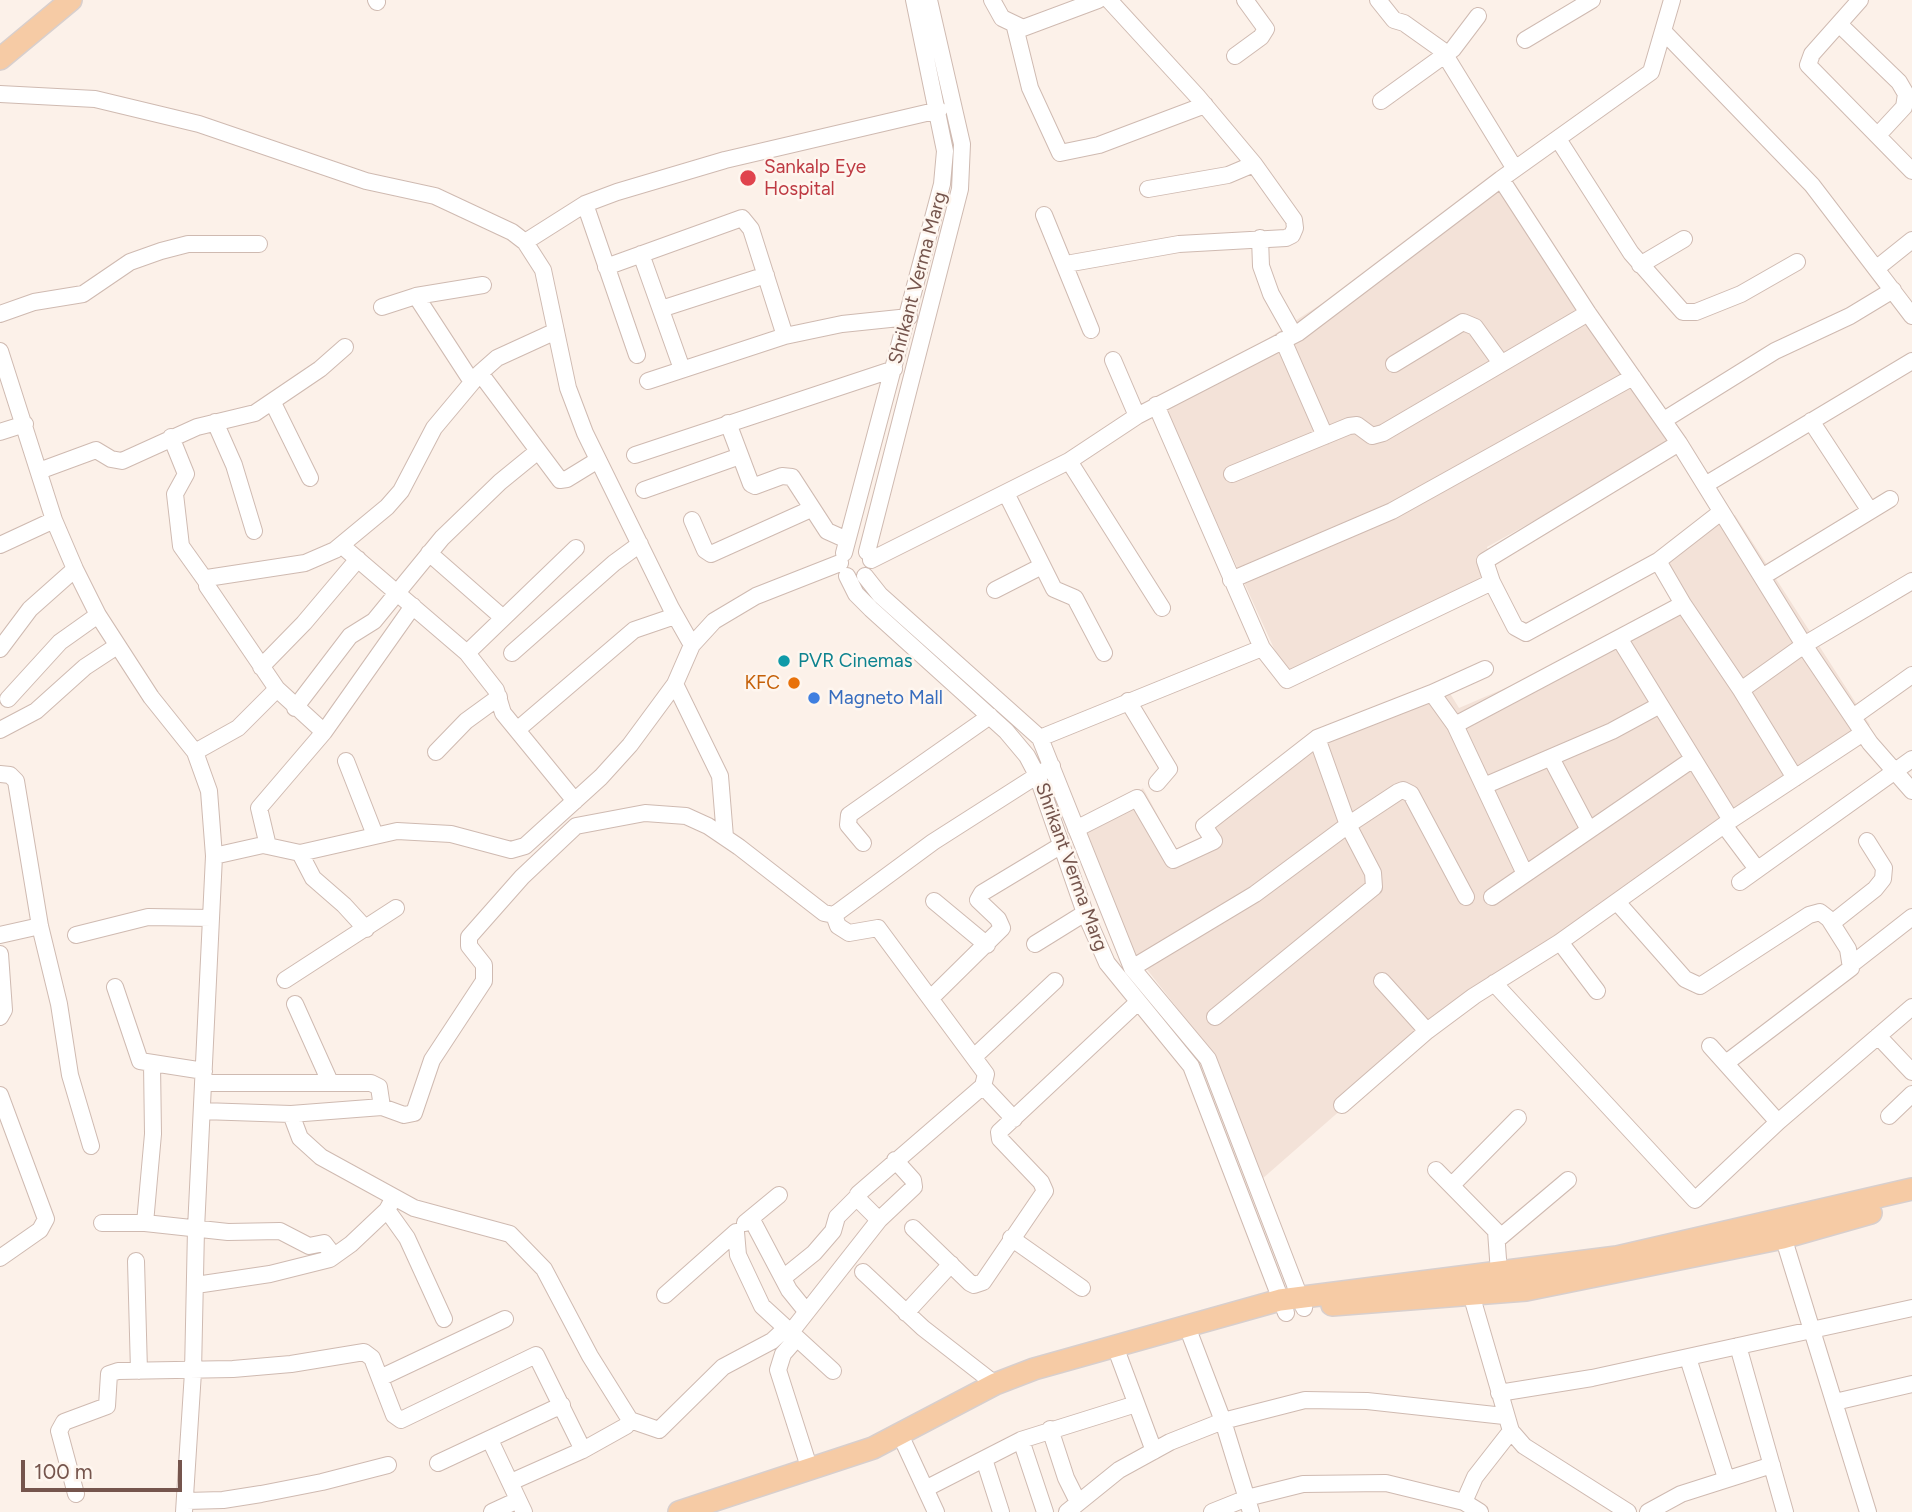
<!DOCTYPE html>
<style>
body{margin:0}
#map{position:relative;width:1912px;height:1512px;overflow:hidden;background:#fcf1e9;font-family:Figtree,sans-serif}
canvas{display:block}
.scale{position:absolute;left:21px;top:1460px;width:161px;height:32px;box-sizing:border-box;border:4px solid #75554d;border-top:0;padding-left:9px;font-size:21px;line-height:24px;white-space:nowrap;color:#75554d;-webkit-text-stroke:5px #fef6ef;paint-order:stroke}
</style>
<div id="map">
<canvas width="1912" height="1512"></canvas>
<div class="scale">100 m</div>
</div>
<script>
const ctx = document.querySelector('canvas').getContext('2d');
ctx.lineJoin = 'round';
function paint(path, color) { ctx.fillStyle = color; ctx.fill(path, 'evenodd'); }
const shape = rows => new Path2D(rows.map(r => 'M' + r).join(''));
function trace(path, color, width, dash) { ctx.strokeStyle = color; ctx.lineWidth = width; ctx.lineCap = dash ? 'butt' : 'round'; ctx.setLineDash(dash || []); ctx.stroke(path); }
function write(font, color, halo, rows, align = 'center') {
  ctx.font = font + ' Figtree,sans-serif'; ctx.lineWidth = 5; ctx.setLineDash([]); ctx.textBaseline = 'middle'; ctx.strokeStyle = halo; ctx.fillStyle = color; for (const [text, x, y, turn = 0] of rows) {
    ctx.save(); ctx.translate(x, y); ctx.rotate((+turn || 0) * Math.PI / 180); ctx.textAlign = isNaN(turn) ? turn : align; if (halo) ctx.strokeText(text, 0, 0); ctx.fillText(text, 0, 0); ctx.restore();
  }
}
paint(shape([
 [1511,181,1681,439,1487,547,1496,575,1286,675,1164,406],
 [1735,515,1870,725,1799,770,1415,1045,1262,1179,1217,1059,1124,940,1081,831,1143,788,1176,849,1218,834,1207,817,1312,744,1443,682,1459,708,1687,610,1662,554]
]), '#f3e2d8');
const minor = shape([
 [376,0,377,2],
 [992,0,1002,18,1023,28,1098,0],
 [1378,0,1394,20,1404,23,1442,50,1515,169],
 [1860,0,1812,54,1808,65,1912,171],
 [1839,24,1899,82,1906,94,1904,107,1879,134],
 [1015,27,1030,88,1060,153,1099,145,1205,105],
 [1663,31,1812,185,1912,316],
 [1525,40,1592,0],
 [1235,56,1261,37,1266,29,1245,0],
 [0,94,95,99,199,124,366,181,435,196,512,232,525,242,543,270,568,388,585,433,671,608,692,645],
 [1381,101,1453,49,1478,16],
 [1558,139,1631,253,1683,312,1696,312,1741,294,1797,262],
 [1501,179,1588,313,1679,443,1804,645,1870,743,1912,791],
 [1148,189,1228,175,1254,164],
 [585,204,637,355],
 [1044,215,1091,330],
 [1260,238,1261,266,1271,294,1294,335],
 [525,242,585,204,617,192,725,160,939,110],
 [641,254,682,369],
 [1066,264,1179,244,1286,238,1292,235,1295,228,1294,220,1254,164,1197,96,1109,0],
 [1640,265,1684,239],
 [606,267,742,218,751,229,785,336],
 [1877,268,1912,240],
 [416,296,483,285],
 [382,307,416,296,472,382],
 [661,309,766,275],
 [0,314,34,302,83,294,130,262,161,251,188,244,259,244],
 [1283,340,1325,436],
 [0,351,54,520,75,569,98,615,151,697,195,752,209,791,214,856,196,1229,193,1372,184,1512],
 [1113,360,1137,416],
 [1394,364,1463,322,1475,327,1501,363],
 [480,373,560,480,567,479,598,460],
 [648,381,785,336,842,324,909,317],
 [273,403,310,478],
 [1156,405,1262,648],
 [1664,420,1775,351,1850,316,1893,290],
 [1811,421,1870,511],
 [215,422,234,465,254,531],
 [728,423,751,484,755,486,782,476,792,477,827,531,847,540],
 [0,432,25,424],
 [171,437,186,474,175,494,181,546,206,581],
 [635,455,894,369],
 [1069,461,1162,608],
 [39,471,96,450,111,459,122,461,197,427,255,413,320,369,345,347],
 [1232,474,1349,426,1357,425,1372,436,1383,433,1588,313],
 [1705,485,1912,361],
 [644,490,740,456],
 [1006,493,1054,589,1075,598,1104,653],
 [692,520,705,550,711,554,811,509],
 [0,545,54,520],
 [341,545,467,653,496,690,503,713,575,801],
 [867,552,960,189,962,144,929,0],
 [429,553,502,617],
 [844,553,942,184,945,151,914,0],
 [871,560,1069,461,1137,416,1298,333,1501,179,1651,72,1672,0],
 [847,576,856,594,871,609,1006,731,1027,756,1037,775,1085,913,1107,963,1191,1066,1286,1313],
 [865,576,880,595,1040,738,1132,968,1208,1059,1304,1308],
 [1762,577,1890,499],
 [1231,580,1392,511,1633,377],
 [1492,582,1515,627,1526,633,1658,561],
 [995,590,1042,566],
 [1683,604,1741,690,1804,645,1912,581],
 [1619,638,1731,820],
 [0,649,30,609,75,569],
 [467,653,576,548],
 [512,653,614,563,640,544],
 [261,667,304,623,358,559],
 [675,684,720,776,725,837],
 [1741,690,1795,778],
 [1432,693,1485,669],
 [8,699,60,642,98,615],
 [1128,701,1169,769,1157,783],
 [295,708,350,636,374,621,442,538,500,482,538,451],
 [1853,717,1912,675],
 [1455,725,1525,874],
 [0,730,36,711,85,667,117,646],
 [517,730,634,630,675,616],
 [324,732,277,689,207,586,207,578,305,563,335,550,387,507,401,491,434,428,480,373,497,358,556,331],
 [1040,738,1262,648,1287,680,1492,582,1485,561,1679,443],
 [195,752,238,728,277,689],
 [436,752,466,721,499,697],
 [1551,758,1589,830],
 [346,761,375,835],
 [0,774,10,775,16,781,40,926,59,1004,70,1075,91,1146],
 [1484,786,1612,731,1660,705],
 [1724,825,1757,869],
 [1076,829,1137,798,1173,860,1214,841,1204,826,1317,738,1432,693,1455,725,1683,604,1658,561,1721,512],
 [863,843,848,825,849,815,990,716],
 [268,846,259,808,324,732,413,606],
 [300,853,313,878,344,905,366,929],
 [214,856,263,845,300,853,397,831,451,834,511,850,525,846,601,777,630,745,675,684,692,645,714,621,756,596,840,563],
 [1740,882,1912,759],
 [1492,897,1693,759],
 [934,901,987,945],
 [1617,902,1685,979,1700,986,1809,915,1820,912,1829,919,1848,949,1851,968,1726,1063],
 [834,915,838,926,849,933,878,928,986,1074,983,1086,858,1194,859,1200,879,1220],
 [1832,923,1875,889,1883,879,1884,868,1867,841],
 [0,935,40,926],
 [76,935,148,917,211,918],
 [1560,942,1597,991],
 [1035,944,1085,913],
 [0,954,4,1010,0,1017],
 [1852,964,1912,917],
 [1132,968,1255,894,1348,825,1317,738],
 [285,980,396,908],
 [1382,981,1427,1031],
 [1494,983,1695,1200,1778,1122,1912,1007],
 [115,987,140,1061,204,1071],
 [931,998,1002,928,998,919,978,900,982,893,1060,846],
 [295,1004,330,1082],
 [1215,1017,1374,887,1373,873,1348,825,1398,792,1403,790,1411,794,1466,897],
 [1878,1036,1912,1072],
 [1710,1046,1778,1122],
 [975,1056,1055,981],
 [204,1083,371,1083,379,1087,382,1107],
 [983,1086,1014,1119],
 [0,1095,46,1219,40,1230,0,1258],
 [1342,1105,1427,1031,1474,996,1560,942,1731,820,1863,733],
 [202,1111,291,1114,382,1107,404,1115,414,1113,432,1060,484,981,484,965,469,946,469,937,522,877,576,826,645,813,686,816,708,826,739,847,824,913,834,915,933,842,1052,766],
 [291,1114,300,1138,321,1157,414,1208,510,1234,544,1269,590,1356,630,1420,626,1426,583,1450,511,1482],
 [1889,1116,1912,1094],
 [1436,1170,1496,1231,1499,1273],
 [1452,1185,1518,1118],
 [387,1210,407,1238,444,1319],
 [751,1218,789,1290,806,1311],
 [102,1223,145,1223,228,1232,280,1231,309,1246,324,1243,334,1256],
 [145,1223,153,1134,152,1064],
 [745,1223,779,1195],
 [913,1228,970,1283,974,1285,983,1282,1045,1191,1041,1182,1000,1139,999,1132,1138,1002],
 [1781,1230,1868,1512],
 [1011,1238,1082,1288],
 [1498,1239,1568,1180],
 [136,1261,139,1371],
 [863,1272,923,1328,995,1384],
 [783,1278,814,1253,833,1231,837,1217,857,1197],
 [196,1285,270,1274,330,1259,351,1244,387,1210,393,1199],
 [1471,1294,1511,1431,1524,1446,1628,1512],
 [665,1295,736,1232,738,1255,762,1306,833,1371],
 [906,1313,951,1264],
 [791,1332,879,1220,914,1187,913,1180,895,1160],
 [797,1338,783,1354,778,1370,810,1470],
 [1738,1346,1785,1512],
 [1119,1357,1154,1451],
 [1688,1358,1726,1478],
 [380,1378,505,1319],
 [1499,1393,1592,1378,1912,1308],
 [1835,1402,1912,1384],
 [630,1420,659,1430,723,1367,772,1341,786,1328],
 [1050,1429,1066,1478,1078,1502],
 [490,1440,524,1512],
 [1021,1440,1045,1512],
 [904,1443,936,1512],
 [984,1459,1001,1512],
 [438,1463,562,1405],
 [927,1488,1021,1440,1136,1404],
 [76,1494,59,1431,64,1422,107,1406,109,1374,118,1371,233,1369,291,1364,364,1352,372,1358,394,1415,401,1420,536,1355,583,1450],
 [186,1501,223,1500,261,1494,322,1482,388,1465],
 [1464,1502,1475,1477,1511,1431],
 [492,1512,518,1500],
 [1067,1512,1119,1470,1170,1442,1223,1421,1191,1337],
 [1212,1512,1247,1498,1303,1484,1386,1483,1464,1502,1480,1512],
 [1251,1512,1223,1421,1305,1400,1367,1401,1504,1416],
 [1648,1512,1681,1494,1772,1465]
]);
const major = shape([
 [0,59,71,0],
 [1332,1305,1526,1290,1783,1238,1871,1213],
 [679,1512,873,1448,995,1384,1034,1369,1280,1300,1617,1257,1912,1189]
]);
trace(minor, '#cfbab1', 18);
trace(major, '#d8cfcd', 24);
trace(minor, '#fff', 16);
trace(major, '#f6cba5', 21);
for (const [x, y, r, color] of [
 [748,178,9,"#e0444e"],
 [784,661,7,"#0f9aa8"],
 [794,683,7,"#e8710a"],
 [814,698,7,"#3f7fe0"]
]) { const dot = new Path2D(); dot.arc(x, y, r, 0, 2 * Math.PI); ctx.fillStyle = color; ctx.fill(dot); trace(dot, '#fef6ef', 2.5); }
write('19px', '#be3a42', '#fef6ef', [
 ["Sankalp Eye",764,167],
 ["Hospital",764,189]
], 'left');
write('19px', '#75554d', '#fef6ef', [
 ["Shrikant Verma Marg",918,278,-75],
 ["Shrikant Verma Marg",1071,867,70]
]);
write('19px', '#0d838f', '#fef6ef', [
 ["PVR Cinemas",798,661]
], 'left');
write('19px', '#c56008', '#fef6ef', [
 ["KFC",780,683]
], 'right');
write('19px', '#366cbe', '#fef6ef', [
 ["Magneto Mall",828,698]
], 'left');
</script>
